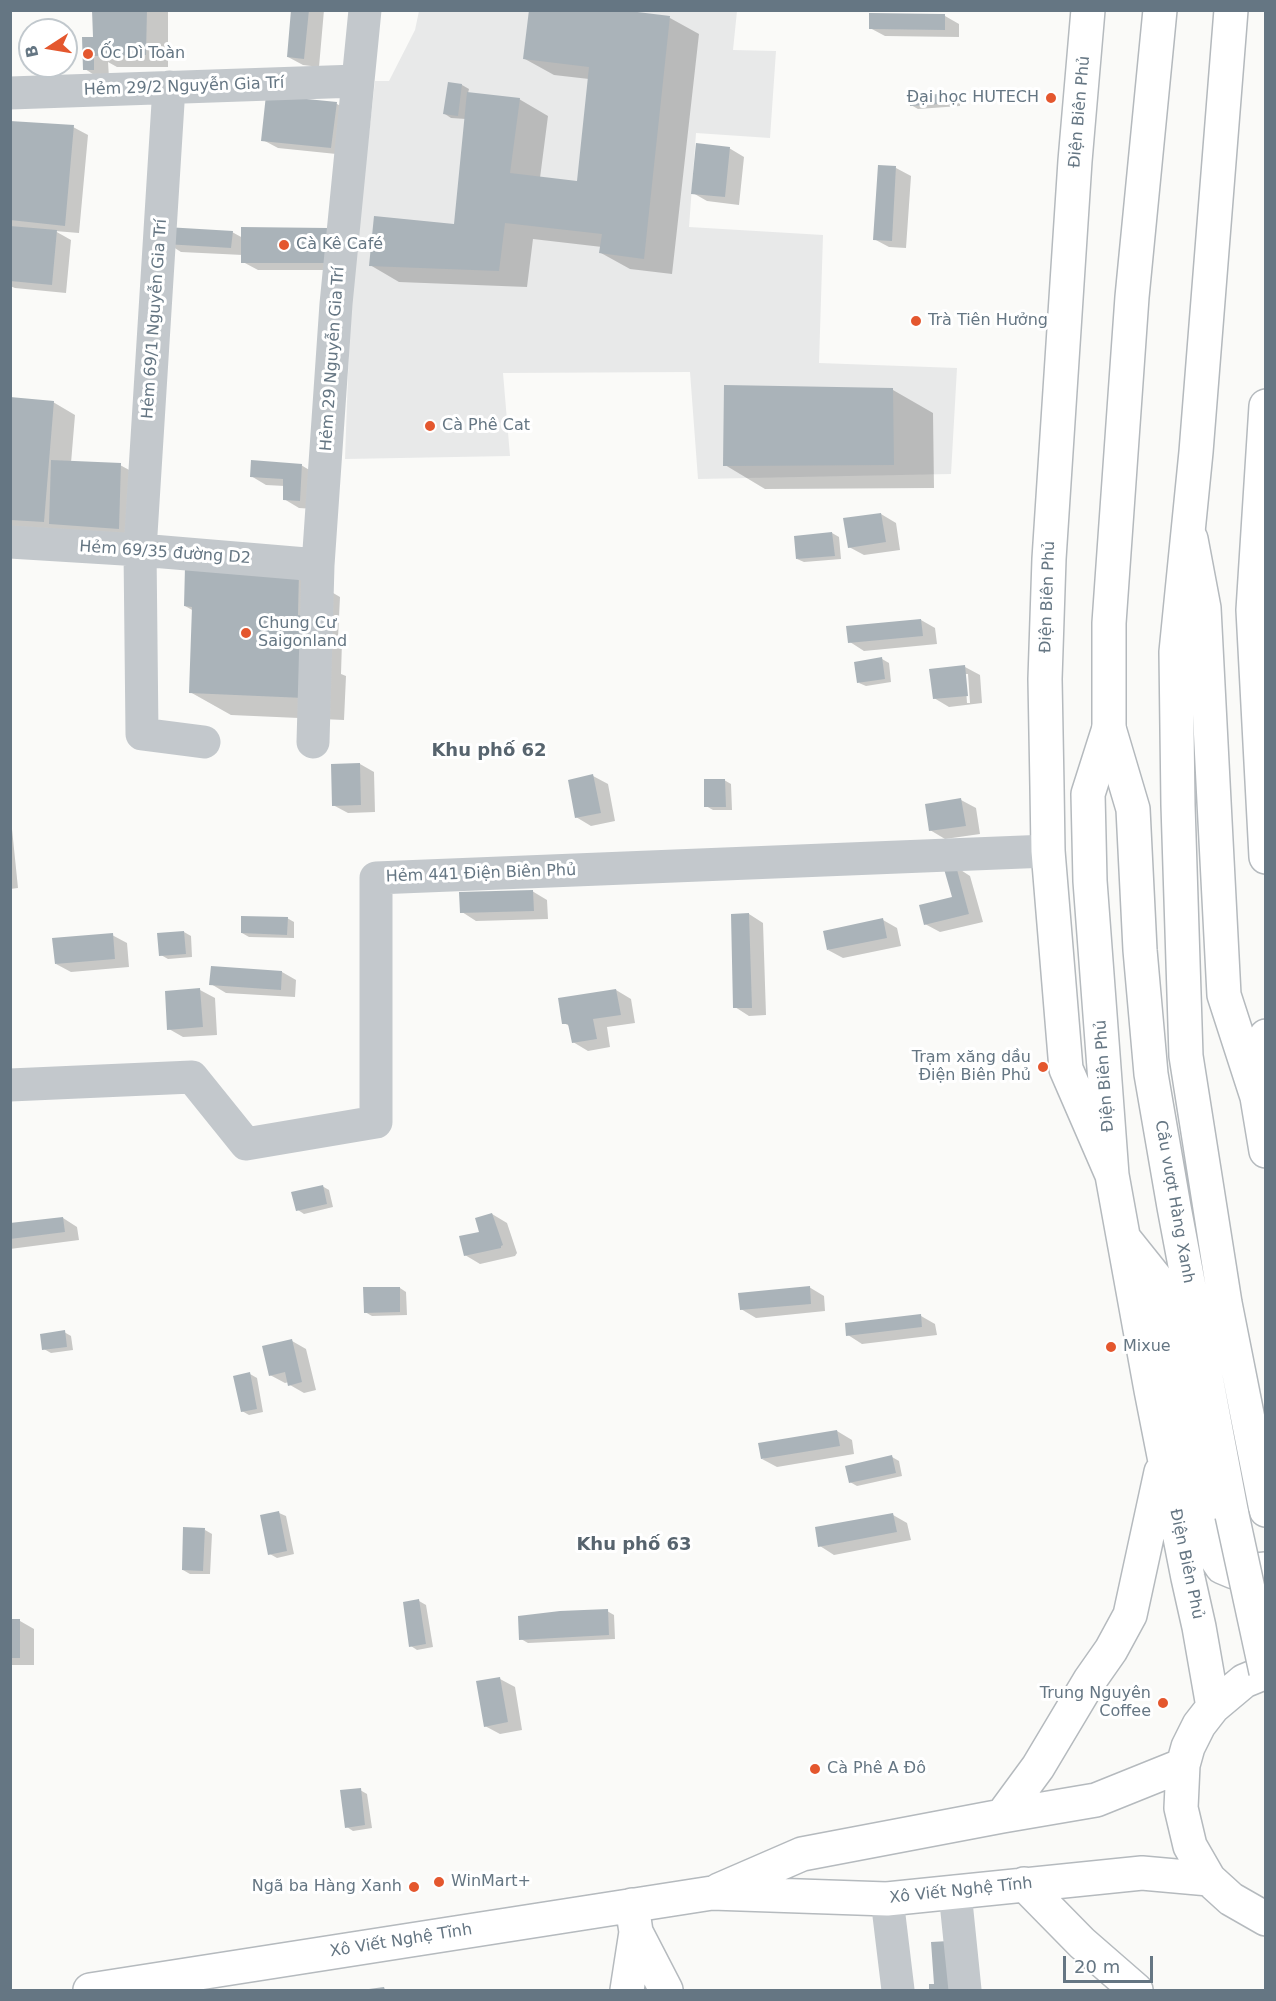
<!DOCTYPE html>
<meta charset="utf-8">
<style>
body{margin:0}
#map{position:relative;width:1276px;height:2001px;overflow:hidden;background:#fafaf8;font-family:"DejaVu Sans",sans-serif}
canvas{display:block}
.frame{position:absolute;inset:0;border:12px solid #657683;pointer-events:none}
.north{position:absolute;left:18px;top:18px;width:60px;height:60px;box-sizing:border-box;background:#fff;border:2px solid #c1c8cd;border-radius:50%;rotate:258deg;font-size:16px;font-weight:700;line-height:24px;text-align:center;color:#657683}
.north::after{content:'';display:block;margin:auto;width:21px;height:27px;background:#e4572e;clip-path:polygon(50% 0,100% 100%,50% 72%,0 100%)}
.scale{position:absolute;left:1063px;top:1956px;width:90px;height:27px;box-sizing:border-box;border:3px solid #657683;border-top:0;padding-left:8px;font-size:18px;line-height:21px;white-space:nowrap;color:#657683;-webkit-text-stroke:4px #fff;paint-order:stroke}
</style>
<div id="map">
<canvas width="1276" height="2001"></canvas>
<div class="frame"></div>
<div class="north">B</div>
<div class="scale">20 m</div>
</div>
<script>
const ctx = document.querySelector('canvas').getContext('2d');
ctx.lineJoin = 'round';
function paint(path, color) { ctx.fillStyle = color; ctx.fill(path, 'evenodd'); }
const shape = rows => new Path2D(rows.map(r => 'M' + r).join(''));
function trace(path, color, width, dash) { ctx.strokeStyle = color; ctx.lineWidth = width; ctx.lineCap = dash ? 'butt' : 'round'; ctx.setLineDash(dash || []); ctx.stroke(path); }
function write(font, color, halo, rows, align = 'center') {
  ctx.font = font + ' "DejaVu Sans",sans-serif'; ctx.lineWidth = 6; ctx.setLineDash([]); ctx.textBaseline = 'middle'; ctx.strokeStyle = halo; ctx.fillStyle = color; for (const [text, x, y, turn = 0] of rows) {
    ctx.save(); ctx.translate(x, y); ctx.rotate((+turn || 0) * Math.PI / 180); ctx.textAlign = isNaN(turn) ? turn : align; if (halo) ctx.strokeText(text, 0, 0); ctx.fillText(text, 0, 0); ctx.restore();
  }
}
paint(shape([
 [419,11,737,11,733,50,776,51,770,138,696,133,689,227,823,235,819,363,957,368,951,474,698,479,690,372,503,373,510,456,345,459,351,290,375,81,389,81,415,30]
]), '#e8e9e9');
paint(shape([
 [94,10,168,10,168,67,117,67,108,62,109,78,99,78,85,69,95,39],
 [292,10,324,10,319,67,303,65,288,57],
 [945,16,959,24,959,37,885,36,870,28],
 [670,18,699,34,672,274,630,269,601,253,602,247,533,239,527,287,399,282,370,265,455,226,466,119,451,118,445,114,449,84,462,85,469,89,468,93,519,99,548,116,540,178,578,182,589,79,554,75,525,59],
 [953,94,960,98,960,106,918,109,911,105],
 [267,97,337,104,351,112,346,155,278,148,263,140],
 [73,127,88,135,79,233,55,231,71,240,66,293,15,288,10,286,10,140],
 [729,148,744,157,739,205,707,201,693,193],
 [879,166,896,168,911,176,906,248,889,247,874,239],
 [242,228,341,270,258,270,243,262,243,255,181,252,167,243,232,232,243,238],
 [893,390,933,413,934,488,765,489,725,465],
 [10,399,53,402,75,415,71,463,120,465,142,477,140,541,10,530],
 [301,465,316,474,314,509,299,508,284,499,285,486,266,485,251,476],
 [881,514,896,523,900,550,864,555,849,547],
 [832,533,839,537,841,559,804,562,797,559],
 [299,573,340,597,338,638,342,641,341,674,346,676,344,720,231,715,190,692,194,611,185,606],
 [921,620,935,628,937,644,864,651,850,642],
 [882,659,889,663,891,682,866,686,859,683],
 [965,667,980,675,982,703,949,707,934,698],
 [965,674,968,674,970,703,967,703],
 [360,764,374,772,375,812,348,813,333,805],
 [593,776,608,784,615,821,591,826,576,817],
 [724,780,731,784,732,810,713,810,706,806],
 [961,800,976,808,980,834,945,839,930,830],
 [10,828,12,829,18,888,10,889],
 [956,867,970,876,983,922,940,932,925,924,954,898],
 [532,891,547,900,548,919,476,921,462,912],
 [749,914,763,923,766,1015,749,1016,735,1007],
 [287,918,294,922,294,938,249,937,242,933],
 [883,920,897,928,901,946,843,958,828,950],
 [184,932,191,936,192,957,168,959,161,955],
 [112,935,127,943,129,967,71,972,56,964],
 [282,972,296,980,295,997,226,993,211,984],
 [200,990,215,998,217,1035,183,1037,169,1029],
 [616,990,631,999,635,1023,607,1027,610,1047,588,1051,573,1042,571,1027,564,1023],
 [322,1186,329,1190,333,1207,304,1214,298,1210],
 [492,1214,507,1223,517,1253,515,1256,480,1264,465,1255],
 [63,1218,77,1227,79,1240,10,1249,10,1225],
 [809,1287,824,1296,825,1311,756,1318,741,1309],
 [400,1288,406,1292,407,1315,372,1316,365,1312],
 [921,1316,935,1324,937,1335,862,1344,848,1335],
 [64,1332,71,1336,73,1350,51,1353,44,1349],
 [292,1341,306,1349,316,1390,304,1393,290,1385,289,1382,285,1383,270,1375],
 [250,1374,257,1378,263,1412,249,1415,242,1411],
 [837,1431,852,1440,854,1454,777,1467,762,1459],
 [10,1444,12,1445,10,1475],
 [892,1457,899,1461,902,1476,857,1486,850,1482],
 [279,1513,286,1516,294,1554,277,1558,270,1554],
 [893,1515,907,1523,911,1540,834,1555,820,1546],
 [205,1530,212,1534,210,1574,190,1574,183,1570],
 [419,1601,426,1605,433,1647,417,1650,411,1646],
 [607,1611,614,1615,615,1639,528,1643,521,1639],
 [10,1620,20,1621,34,1629,34,1665,10,1665],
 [500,1679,515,1687,522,1730,500,1734,485,1726],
 [360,1790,367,1794,372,1828,353,1831,347,1827]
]), '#0003');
paint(shape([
 [92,10,147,10,146,55,94,56,94,70,83,70,82,37,93,37],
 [291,10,309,10,304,59,287,57],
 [529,10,621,10,670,16,644,259,599,253,602,234,505,223,499,271,369,266,374,216,454,224,467,92,520,98,510,173,577,181,589,67,523,59],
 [869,13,945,14,945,30,869,29],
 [448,82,462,84,458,116,443,114],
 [953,93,954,103,910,106,909,96],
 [266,95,337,102,331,148,261,141],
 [10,121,74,125,65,226,10,220],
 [696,143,730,147,725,197,691,194],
 [878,165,896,166,892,241,873,240],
 [10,226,57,230,52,285,10,281],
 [166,227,233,231,231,248,165,244],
 [241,227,328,228,327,263,241,263],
 [724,385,893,388,894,465,723,466],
 [10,397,54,401,44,522,10,520],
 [51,460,121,463,119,529,49,524],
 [251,460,302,464,300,501,283,500,283,479,250,477],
 [881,513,886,542,848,548,843,518],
 [832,532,835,556,796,559,794,536],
 [185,567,299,572,298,615,302,616,304,698,189,693,192,607,184,606],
 [921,619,923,636,848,643,846,626],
 [882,657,885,679,857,683,854,662],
 [965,665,968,696,933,699,929,669],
 [360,763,361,805,332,806,331,764],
 [593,774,601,813,575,818,568,780],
 [704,779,725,779,726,807,704,807],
 [961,798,966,826,929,831,925,804],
 [956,866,969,914,924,925,919,905,952,897,944,869],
 [533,890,534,911,460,913,459,892],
 [749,913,752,1008,733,1008,731,914],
 [241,916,288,917,287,935,241,933],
 [883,918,887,938,827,950,823,931],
 [184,931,186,954,159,956,157,933],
 [113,933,115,959,55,964,52,938],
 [211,966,282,971,281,990,209,985],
 [200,988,203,1027,167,1030,165,991],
 [616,989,621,1015,593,1019,597,1039,572,1043,568,1024,562,1024,558,998],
 [323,1185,327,1204,296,1211,291,1192],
 [492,1213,503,1245,501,1246,501,1248,464,1256,459,1236,479,1232,475,1218],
 [63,1217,65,1232,10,1239,10,1223],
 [810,1286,811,1304,740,1310,738,1293],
 [363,1287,400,1287,400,1312,364,1313],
 [921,1314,922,1327,846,1336,845,1323],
 [65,1330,67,1347,42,1350,40,1334],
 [292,1339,302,1382,288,1386,285,1372,269,1376,262,1346],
 [250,1372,257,1409,241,1412,233,1376],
 [837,1430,840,1446,761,1459,758,1443],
 [892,1455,896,1473,849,1483,845,1466],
 [279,1511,287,1551,268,1555,260,1515],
 [893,1513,897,1532,818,1547,815,1527],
 [183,1527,205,1528,203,1571,182,1570],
 [419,1599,426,1644,409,1647,403,1602],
 [608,1609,609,1635,519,1640,518,1616,560,1611],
 [10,1619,20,1619,20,1658,10,1658],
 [500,1677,508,1722,484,1727,476,1681],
 [361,1788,365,1825,345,1828,340,1790],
 [949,1941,951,1990,929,1990,929,1984,934,1984,931,1942],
 [384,1987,385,1990,369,1990,369,1989]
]), '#aab3b9');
const major = shape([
 [1088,10,1075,161,1049,559,1045,679,1047,787,1048,851,1066,1069,1112,1175],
 [1266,406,1253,610,1266,857],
 [1191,539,1204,608,1224,995,1257,1097,1266,1151],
 [1109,728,1088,794,1090,881,1112,1175,1151,1390,1188,1578,1199,1627,1213,1707],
 [1258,1089,1266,1036],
 [1126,1241,1166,1291,1214,1555,1222,1567,1234,1572,1266,1569],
 [1266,1672,1244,1681,1213,1707,1199,1725,1188,1747,1183,1765,1181,1808,1190,1846,1209,1879,1231,1899,1266,1919],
 [1002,1816,1038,1767,1090,1680,1111,1650,1130,1615,1161,1472],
 [1024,1884,1082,1943,1136,1990],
 [719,1890,802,1854,1002,1816,1096,1800,1183,1765],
 [636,1932,666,1990],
 [90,1990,712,1893,887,1899,1142,1873,1209,1879],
 [627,1990,636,1932,632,1905]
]);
const highway = shape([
 [1160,10,1132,297,1109,623,1109,728,1133,809,1140,950,1151,1074,1174,1207,1232,1515],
 [1231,10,1196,452,1176,652,1178,805,1186,1056,1225,1303,1266,1510]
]);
trace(major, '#b5babe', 36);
trace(highway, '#b4b9bd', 36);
trace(shape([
 [169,87,140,550,142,734,204,742],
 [10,93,357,81],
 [10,542,140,550,318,565],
 [313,742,318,565,336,304,365,10],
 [10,1085,192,1077,246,1144,376,1122,376,878,1048,851],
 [955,1892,965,1990],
 [887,1899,898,1990]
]), '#c3c8cc', 33);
trace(major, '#fff', 33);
trace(highway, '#fff', 33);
const highwayBridge = shape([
 [1232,1515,1266,1672]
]);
trace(highwayBridge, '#b4b9bd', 36, []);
trace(highwayBridge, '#fff', 33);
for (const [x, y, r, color] of [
 [88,54,6,"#e4572e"],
 [1051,98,6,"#e4572e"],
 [284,245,6,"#e4572e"],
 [916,321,6,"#e4572e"],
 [430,426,6,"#e4572e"],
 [246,633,6,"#e4572e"],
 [1043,1067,6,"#e4572e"],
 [1111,1347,6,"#e4572e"],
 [1163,1703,6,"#e4572e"],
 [815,1769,6,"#e4572e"],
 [439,1882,6,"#e4572e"],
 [414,1887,6,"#e4572e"]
]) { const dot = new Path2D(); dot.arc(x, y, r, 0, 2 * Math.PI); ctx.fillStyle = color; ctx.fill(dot); trace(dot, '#fff', 2); }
write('16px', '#657683', '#fff', [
 ["Ốc Dì Toàn",100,54],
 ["Đại học HUTECH",1039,98,"right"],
 ["Cà Kê Café",296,245],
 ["Trà Tiên Hưởng",928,321],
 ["Cà Phê Cat",442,426],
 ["Chung Cư",258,624],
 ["Saigonland",258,642],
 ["Trạm xăng dầu",1031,1058,"right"],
 ["Điện Biên Phủ",1031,1076,"right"],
 ["Mixue",1123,1347],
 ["Trung Nguyên",1151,1694,"right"],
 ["Coffee",1151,1712,"right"],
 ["Cà Phê A Đô",827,1769],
 ["WinMart+",451,1882],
 ["Ngã ba Hàng Xanh",402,1887,"right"]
], 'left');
write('16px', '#657683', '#fff', [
 ["Hẻm 29/2 Nguyễn Gia Trí",184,87,-2],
 ["Điện Biên Phủ",1080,112,-85],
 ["Hẻm 69/1 Nguyễn Gia Trí",155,319,-86],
 ["Hẻm 29 Nguyễn Gia Trí",333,359,-86],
 ["Hẻm 69/35 đường D2",165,553,4],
 ["Điện Biên Phủ",1048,597,-88],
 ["Hẻm 441 Điện Biên Phủ",481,874,-2],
 ["Điện Biên Phủ",1105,1076,-94],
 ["Cầu vượt Hàng Xanh",1174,1202,80],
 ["Điện Biên Phủ",1186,1564,78],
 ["Xô Viết Nghệ Tĩnh",961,1891,-6],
 ["Xô Viết Nghệ Tĩnh",401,1941,-9]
]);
write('bold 18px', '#57646e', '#fff', [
 ["Khu phố 62",489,751],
 ["Khu phố 63",634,1545]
]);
</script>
